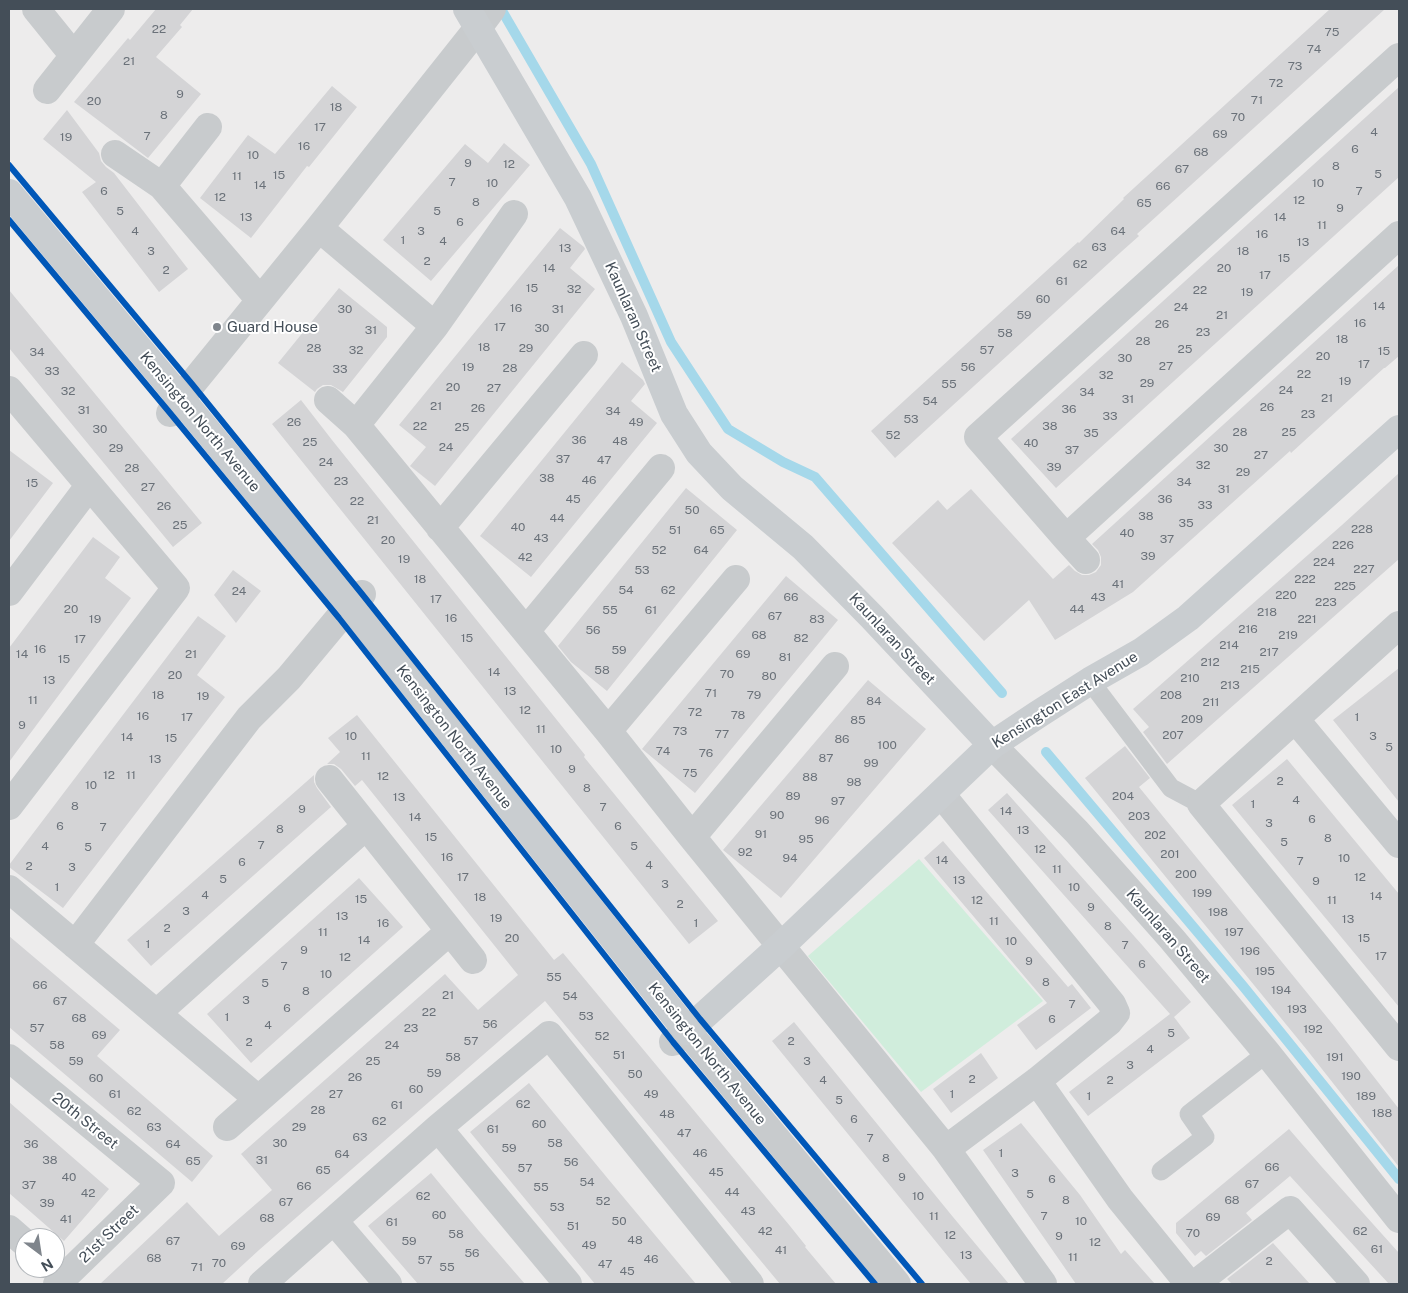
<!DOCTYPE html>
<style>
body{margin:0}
#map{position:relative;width:1408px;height:1293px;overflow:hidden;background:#edecec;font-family:"Public Sans",sans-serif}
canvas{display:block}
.frame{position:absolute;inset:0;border:10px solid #444e58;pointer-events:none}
.north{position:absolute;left:15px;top:1228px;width:50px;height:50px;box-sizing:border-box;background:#fff;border:1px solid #b4b8bc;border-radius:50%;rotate:149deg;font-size:14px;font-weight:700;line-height:20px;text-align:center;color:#444e58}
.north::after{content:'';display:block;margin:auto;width:18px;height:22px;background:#7f858c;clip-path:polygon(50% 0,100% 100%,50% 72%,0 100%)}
</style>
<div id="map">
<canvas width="1408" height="1293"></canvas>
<div class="frame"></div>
<div class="north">N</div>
</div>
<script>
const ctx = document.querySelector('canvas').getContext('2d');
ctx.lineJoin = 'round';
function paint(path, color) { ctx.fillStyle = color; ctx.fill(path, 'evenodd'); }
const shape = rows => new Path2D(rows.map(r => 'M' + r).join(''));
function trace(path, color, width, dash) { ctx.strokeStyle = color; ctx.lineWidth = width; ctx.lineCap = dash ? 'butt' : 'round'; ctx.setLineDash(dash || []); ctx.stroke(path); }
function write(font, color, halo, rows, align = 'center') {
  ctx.font = font + ' "Public Sans",sans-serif'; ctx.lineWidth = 4; ctx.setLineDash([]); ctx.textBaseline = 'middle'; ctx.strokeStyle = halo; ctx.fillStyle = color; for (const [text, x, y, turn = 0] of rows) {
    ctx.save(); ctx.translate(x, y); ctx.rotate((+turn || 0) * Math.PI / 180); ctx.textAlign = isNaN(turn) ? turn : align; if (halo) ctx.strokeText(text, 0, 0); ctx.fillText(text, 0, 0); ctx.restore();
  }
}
paint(shape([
 [919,859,1043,1001,921,1092,808,956]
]), '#d0eddc');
trace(shape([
 [501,9,591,164,671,342,728,429,783,462,815,477,1002,693],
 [1046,752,1243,986,1399,1179]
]), '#a5d8ea', 10);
paint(shape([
 [156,9,193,9,180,25,182,27,156,57,201,94,148,158,74,102,128,38,130,40],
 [1330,9,1385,9,1137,234,1139,236,1121,252,895,458,871,431,1078,242,1079,243,1124,199,1123,198],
 [332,86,357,107,309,167,307,166,251,238,200,198,248,135,275,154],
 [1399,87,1399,177,1056,488,1011,439],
 [67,110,99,153,101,161,106,167,114,173,188,269,159,292,82,192,96,182,43,139],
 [504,143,530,165,431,281,383,240,465,144,488,163],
 [560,228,584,247,585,249,570,268,595,289,435,486,410,466,426,447,399,425],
 [1399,265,1399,356,1385,368,1384,368,1291,453,1290,451,1133,592,1055,640,1029,600,984,641,892,543,938,500,947,510,971,489,1053,579,1069,565,1075,571,1082,575,1089,575,1096,572,1101,565,1101,557,1098,550,1092,544],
 [339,288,387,327,387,337,343,392,331,385,323,385,317,389,315,392,278,363],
 [9,290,202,523,173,547,9,348],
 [622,362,643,380,645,384,631,401,657,423,531,577,480,536],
 [301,400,332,440,585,755,584,757,718,921,689,944,272,424],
 [9,450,53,483,9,541],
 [1399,473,1399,559,1167,764,1143,732,1149,727,1133,709,1342,525],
 [686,488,737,530,607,691,571,662,558,646],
 [93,537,120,557,105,578,131,598,9,762,9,648],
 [233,570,261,591,236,623,214,595],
 [786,576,838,620,695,793,642,749],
 [198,616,226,636,197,675,225,697,63,908,9,867,9,865],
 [1399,668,1399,802,1333,720],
 [868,680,926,729,781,898,723,850],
 [357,715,554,960,563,953,790,1226,806,1246,805,1247,836,1284,780,1284,545,1001,259,1250,222,1284,100,1284,187,1202,219,1236,272,1190,241,1154,445,974,478,1010,518,975,362,780,355,786,341,769,334,764,327,764,340,752,328,738],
 [1125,746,1150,778,1139,787,1335,1027,1399,1109,1399,1167,1307,1050,1085,778],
 [1287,759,1399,894,1399,1007,1232,805],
 [314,775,314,782,317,788,331,807,151,966,127,940],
 [1007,793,1143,946,1191,1002,1174,1017,1190,1038,1088,1116,1069,1092,1170,1014,988,810],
 [943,841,1068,987,1072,984,1091,1008,1036,1050,1017,1025,1047,1003,924,858],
 [359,878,403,927,251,1063,207,1014],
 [9,936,120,1030,97,1056,213,1156,192,1182,9,1027],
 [794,1022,953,1217,1009,1284,971,1284,946,1254,772,1041],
 [981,1053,998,1078,951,1113,933,1089],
 [529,1083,609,1180,696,1284,595,1284,470,1132],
 [9,1102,109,1189,64,1241,9,1193],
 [1021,1123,1080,1195,1121,1254,1125,1250,1155,1284,1076,1284,983,1150],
 [1289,1129,1321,1166,1399,1253,1399,1284,1389,1284,1290,1176,1246,1213,1252,1220,1206,1256,1201,1251,1195,1256,1176,1233,1176,1223],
 [431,1173,479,1231,525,1284,418,1284,368,1226],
 [1273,1243,1310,1284,1232,1284,1227,1279]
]), '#d4d4d6');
trace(shape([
 [1090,681,1171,788,1201,804],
 [1161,1171,1205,1137,1189,1114,1267,1053]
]), '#c8cbcd', 19);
trace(shape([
 [36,9,74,56],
 [47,90,111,9],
 [115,154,162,186,260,300],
 [162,186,208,127],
 [319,228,435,326],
 [9,390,176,588,9,806],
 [328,400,356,425,608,731,692,837,946,1149,1043,1284],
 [170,413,192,384,319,228,478,28,492,9],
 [356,425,435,326,514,214],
 [440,528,584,355],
 [1066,538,1399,235],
 [1086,560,1066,538,978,437,1399,57],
 [9,592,89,486],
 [1399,625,1201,804,1399,1047],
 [526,631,661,468],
 [1295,719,1399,844],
 [608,731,736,579],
 [992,745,1077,832,1172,939,1267,1053,1399,1219],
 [329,779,473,960],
 [941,794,1112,1004,1116,1013,1109,1022,1037,1081,946,1149],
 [692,837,835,666],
 [9,889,258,1099],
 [75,945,249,718,289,678,339,618,362,594],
 [157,1013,366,826],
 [673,1042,687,1031,897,1284],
 [9,1058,161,1183,57,1284],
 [1037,1081,1120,1199,1189,1284],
 [227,1127,450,931],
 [438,1128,568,1284],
 [334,1221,388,1284],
 [9,1229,25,1243],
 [262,1284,438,1128,549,1035,750,1284],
 [1195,1284,1290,1210,1356,1284]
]), '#c8cbcd', 28);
trace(shape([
 [467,9,578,198,634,316,674,414,699,453,732,488,803,547,872,617,992,745],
 [9,193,181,399,351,606,687,1031,781,946,992,745,1037,715,1090,681,1141,652,1188,618,1399,429]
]), '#c9cdd0', 28);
trace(shape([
 [9,165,192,384,362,594,700,1019,922,1284],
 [9,220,170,413,339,618,673,1042,875,1284]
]), '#0057b8', 6);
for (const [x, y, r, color] of [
 [217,327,5,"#7f858c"]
]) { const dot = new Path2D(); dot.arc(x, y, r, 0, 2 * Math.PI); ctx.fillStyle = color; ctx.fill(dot); trace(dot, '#fff', 2); }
write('12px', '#6a7179', null, [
 ["22",159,29],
 ["75",1332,32],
 ["74",1314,49],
 ["21",129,61],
 ["73",1295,66],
 ["72",1276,83],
 ["9",180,94],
 ["71",1257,100],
 ["20",94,101],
 ["18",336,107],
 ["8",164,115],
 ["70",1238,117],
 ["17",320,127],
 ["4",1374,132],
 ["69",1220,134],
 ["7",147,136],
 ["19",66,137],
 ["16",304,146],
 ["6",1355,149],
 ["68",1201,152],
 ["10",253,155],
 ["9",468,163],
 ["12",509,164],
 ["8",1336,166],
 ["67",1182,169],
 ["5",1378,174],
 ["15",279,175],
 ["11",237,176],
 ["7",452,182],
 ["10",492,183],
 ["10",1318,183],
 ["14",260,185],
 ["66",1163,186],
 ["6",104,191],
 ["7",1359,191],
 ["12",220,197],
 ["12",1299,200],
 ["8",476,202],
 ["65",1144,203],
 ["9",1340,208],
 ["5",120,211],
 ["5",437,211],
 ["13",246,217],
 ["14",1280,217],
 ["6",460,222],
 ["11",1322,225],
 ["4",135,231],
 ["3",421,231],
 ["64",1118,231],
 ["16",1262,234],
 ["1",403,240],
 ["4",443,241],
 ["13",1303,242],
 ["63",1099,247],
 ["13",565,248],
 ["3",151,251],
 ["18",1243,251],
 ["15",1284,258],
 ["2",427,261],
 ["62",1080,264],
 ["14",549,268],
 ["20",1224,268],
 ["2",166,270],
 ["17",1265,275],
 ["61",1062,281],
 ["15",532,288],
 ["32",574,289],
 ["22",1200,290],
 ["19",1247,292],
 ["60",1043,299],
 ["14",1379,306],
 ["24",1181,307],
 ["16",516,308],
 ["30",345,309],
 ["31",558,309],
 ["59",1024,315],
 ["21",1222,315],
 ["16",1360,323],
 ["26",1162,324],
 ["17",500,327],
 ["30",542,328],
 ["31",371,330],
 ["23",1203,332],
 ["58",1005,333],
 ["18",1342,339],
 ["28",1143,341],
 ["18",484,347],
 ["28",314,348],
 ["29",526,348],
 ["25",1185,349],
 ["32",356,350],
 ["57",987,350],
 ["15",1384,351],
 ["34",37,352],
 ["20",1323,356],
 ["30",1125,358],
 ["17",1364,364],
 ["27",1166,366],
 ["19",468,367],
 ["56",968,367],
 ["28",510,368],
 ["33",340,369],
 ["33",52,371],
 ["22",1304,374],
 ["32",1106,375],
 ["19",1345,381],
 ["29",1147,383],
 ["55",949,384],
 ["20",453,387],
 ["27",494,388],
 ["24",1286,390],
 ["32",68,391],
 ["34",1087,392],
 ["21",1327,398],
 ["31",1128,399],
 ["54",930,401],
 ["21",436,406],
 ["26",1267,407],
 ["26",478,408],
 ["36",1069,409],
 ["31",84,410],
 ["34",613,411],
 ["23",1308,414],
 ["33",1110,416],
 ["53",911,419],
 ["26",294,422],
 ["49",636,422],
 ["22",420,426],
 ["38",1050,426],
 ["25",462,427],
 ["30",100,429],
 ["28",1240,432],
 ["25",1289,432],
 ["35",1091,433],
 ["52",893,435],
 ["36",579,440],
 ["48",620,441],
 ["25",310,442],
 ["40",1031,443],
 ["24",446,447],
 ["29",116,448],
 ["30",1221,448],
 ["37",1072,450],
 ["27",1261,455],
 ["37",563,459],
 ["47",604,460],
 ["24",326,462],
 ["32",1203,465],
 ["39",1054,467],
 ["28",132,468],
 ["29",1243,472],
 ["38",547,478],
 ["46",589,480],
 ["23",341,481],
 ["34",1184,482],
 ["15",32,483],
 ["27",148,487],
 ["31",1224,489],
 ["45",573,499],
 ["36",1165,499],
 ["22",357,501],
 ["33",1205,505],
 ["26",164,506],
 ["50",692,510],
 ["38",1146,516],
 ["44",557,518],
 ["21",373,520],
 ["35",1186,523],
 ["25",180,525],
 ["40",518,527],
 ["228",1362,529],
 ["51",675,530],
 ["65",717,530],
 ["40",1127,533],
 ["43",541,538],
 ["37",1167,539],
 ["20",388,540],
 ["226",1343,545],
 ["52",659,550],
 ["64",701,550],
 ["39",1148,556],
 ["42",525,557],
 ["19",404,559],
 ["224",1324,562],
 ["227",1364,569],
 ["53",642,570],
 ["18",420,579],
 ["222",1305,579],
 ["41",1118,584],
 ["225",1345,586],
 ["54",626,590],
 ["62",668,590],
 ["24",239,591],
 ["220",1286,595],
 ["66",791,597],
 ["43",1098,597],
 ["17",436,599],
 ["223",1326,602],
 ["20",71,609],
 ["44",1077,609],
 ["55",610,610],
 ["61",651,610],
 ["218",1267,612],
 ["67",775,616],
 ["16",451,618],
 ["19",95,619],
 ["83",817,619],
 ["221",1307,619],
 ["216",1248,629],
 ["56",593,630],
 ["68",759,635],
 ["219",1288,635],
 ["15",467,638],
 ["82",801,638],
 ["17",80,639],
 ["214",1229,645],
 ["16",40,649],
 ["59",619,650],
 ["217",1269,652],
 ["14",22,654],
 ["21",191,654],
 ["69",743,654],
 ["81",785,657],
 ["15",64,659],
 ["212",1210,662],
 ["215",1250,669],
 ["58",602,670],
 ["14",494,672],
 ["70",727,674],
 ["20",175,675],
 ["80",769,676],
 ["210",1190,678],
 ["13",49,680],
 ["213",1230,685],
 ["13",510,691],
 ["71",711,693],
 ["18",158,695],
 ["79",754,695],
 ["208",1171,695],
 ["19",203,696],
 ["11",33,700],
 ["84",874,701],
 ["211",1211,702],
 ["12",525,710],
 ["72",695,712],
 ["78",738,715],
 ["16",143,716],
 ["17",187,717],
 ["1",1357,717],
 ["209",1192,719],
 ["85",858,720],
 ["9",22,725],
 ["11",541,729],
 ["73",680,731],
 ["77",722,734],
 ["207",1173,735],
 ["10",351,736],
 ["3",1373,736],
 ["14",127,737],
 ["15",171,738],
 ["86",842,739],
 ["100",887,745],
 ["5",1389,747],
 ["10",556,749],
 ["74",663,751],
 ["76",706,753],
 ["11",366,756],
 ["87",826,758],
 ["13",155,759],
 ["99",871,763],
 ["9",572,769],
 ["75",690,773],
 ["12",109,775],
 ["11",131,775],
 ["12",383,776],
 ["88",810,777],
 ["2",1280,781],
 ["98",854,782],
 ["10",91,785],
 ["8",587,788],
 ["89",793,796],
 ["204",1123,796],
 ["13",399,797],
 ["4",1296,800],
 ["97",838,801],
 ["1",1253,804],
 ["8",75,806],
 ["7",603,807],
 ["9",302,809],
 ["14",1006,811],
 ["90",777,815],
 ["203",1139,816],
 ["14",415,817],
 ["6",1312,819],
 ["96",822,820],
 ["3",1269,823],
 ["6",60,826],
 ["6",618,826],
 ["7",103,827],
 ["8",280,829],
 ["13",1023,830],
 ["91",761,834],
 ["202",1155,835],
 ["15",431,837],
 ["8",1328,838],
 ["95",806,839],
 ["5",1284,842],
 ["7",261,845],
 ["4",45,846],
 ["5",634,846],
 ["5",88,847],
 ["12",1040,849],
 ["92",745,852],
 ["201",1170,854],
 ["16",447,857],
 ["94",790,858],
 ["10",1344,858],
 ["14",942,860],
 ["7",1300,861],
 ["6",242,862],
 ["4",649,865],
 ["2",29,866],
 ["3",72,867],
 ["11",1057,869],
 ["200",1186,874],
 ["17",463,877],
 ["12",1360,877],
 ["5",223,879],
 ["13",959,880],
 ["9",1316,881],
 ["3",665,884],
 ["1",57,887],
 ["10",1074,887],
 ["199",1202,893],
 ["4",205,895],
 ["14",1376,896],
 ["18",480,897],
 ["15",361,899],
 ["12",977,900],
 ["11",1332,900],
 ["2",680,904],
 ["9",1091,907],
 ["3",186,911],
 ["198",1218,912],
 ["13",342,916],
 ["19",496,918],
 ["13",1348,919],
 ["11",994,921],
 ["16",383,923],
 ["1",696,923],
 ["8",1108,926],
 ["2",167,928],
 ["11",323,932],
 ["197",1234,932],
 ["20",512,938],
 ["15",1364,938],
 ["14",364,940],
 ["10",1011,941],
 ["1",148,944],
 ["7",1125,945],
 ["9",304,950],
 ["196",1250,951],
 ["17",1381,956],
 ["12",345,957],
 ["9",1029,961],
 ["6",1142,964],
 ["7",284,966],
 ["195",1265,971],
 ["10",326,974],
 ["55",554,977],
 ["8",1046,982],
 ["5",265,983],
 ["66",40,985],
 ["194",1281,990],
 ["8",306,991],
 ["21",448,995],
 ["54",570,996],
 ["3",246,1000],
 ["67",60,1001],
 ["7",1072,1004],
 ["6",287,1008],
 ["193",1297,1009],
 ["22",429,1012],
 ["53",586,1016],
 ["1",227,1017],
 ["68",79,1018],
 ["6",1052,1019],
 ["56",490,1024],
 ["4",268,1025],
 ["57",37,1028],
 ["23",411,1028],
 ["192",1313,1029],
 ["5",1171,1033],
 ["69",99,1035],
 ["52",602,1036],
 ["57",471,1041],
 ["2",791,1041],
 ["2",249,1042],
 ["58",57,1045],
 ["24",392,1045],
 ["4",1150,1049],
 ["51",619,1055],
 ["58",453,1057],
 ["191",1335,1057],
 ["59",76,1061],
 ["25",373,1061],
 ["3",807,1061],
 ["3",1130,1065],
 ["59",434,1073],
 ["50",635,1074],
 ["190",1351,1076],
 ["26",355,1077],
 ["60",96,1078],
 ["2",972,1079],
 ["4",823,1080],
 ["2",1110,1080],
 ["60",416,1089],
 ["61",115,1094],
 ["27",336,1094],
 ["49",651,1094],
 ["1",952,1094],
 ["1",1089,1096],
 ["189",1366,1096],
 ["5",839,1100],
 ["62",523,1104],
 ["61",397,1105],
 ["28",318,1110],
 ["62",134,1111],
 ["188",1382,1113],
 ["48",667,1114],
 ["6",854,1119],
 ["62",379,1121],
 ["60",539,1124],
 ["63",154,1127],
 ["29",299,1127],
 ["61",493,1129],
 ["47",684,1133],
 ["63",360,1137],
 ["7",870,1138],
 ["30",280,1143],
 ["58",555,1143],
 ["36",31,1144],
 ["64",173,1144],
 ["59",509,1148],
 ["46",700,1153],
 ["1",1001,1153],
 ["64",342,1154],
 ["8",886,1158],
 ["38",50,1160],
 ["31",262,1160],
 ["65",193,1161],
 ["56",571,1162],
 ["66",1272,1167],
 ["57",525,1168],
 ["65",323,1170],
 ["45",716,1172],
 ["3",1015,1173],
 ["40",69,1177],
 ["9",902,1177],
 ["6",1052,1179],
 ["54",587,1182],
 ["67",1252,1184],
 ["37",29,1185],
 ["66",304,1186],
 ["55",541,1187],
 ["44",732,1192],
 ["42",88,1193],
 ["5",1030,1194],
 ["62",423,1196],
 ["10",918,1196],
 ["8",1066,1200],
 ["68",1232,1200],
 ["52",603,1201],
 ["67",286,1202],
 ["39",47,1203],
 ["53",557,1207],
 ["43",748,1211],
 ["60",439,1215],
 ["11",934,1216],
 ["7",1044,1216],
 ["69",1213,1217],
 ["68",267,1218],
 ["41",66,1219],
 ["50",619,1221],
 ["10",1081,1221],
 ["61",392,1222],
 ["51",573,1226],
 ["42",765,1231],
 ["62",1360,1231],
 ["70",1193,1233],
 ["58",456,1234],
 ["12",950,1235],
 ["9",1059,1236],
 ["48",635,1240],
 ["67",173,1241],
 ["59",409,1241],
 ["12",1095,1242],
 ["49",589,1245],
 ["69",238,1246],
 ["61",1377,1249],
 ["41",781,1250],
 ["56",472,1253],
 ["13",966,1255],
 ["11",1073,1257],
 ["68",154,1258],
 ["46",651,1259],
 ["57",425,1260],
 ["2",1269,1261],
 ["70",219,1263],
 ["47",605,1264],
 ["71",197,1267],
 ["55",447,1267],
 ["45",627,1271]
]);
write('15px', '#444e58', '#fff', [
 ["Kaunlaran Street",633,317,66],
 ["Kensington North Avenue",200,422,50],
 ["Kaunlaran Street",892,639,47],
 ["Kensington East Avenue",1065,700,-32],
 ["Kensington North Avenue",454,737,52],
 ["Kaunlaran Street",1168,936,49],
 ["Kensington North Avenue",707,1054,51],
 ["20th Street",85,1121,39],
 ["21st Street",109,1234,-44]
]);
write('15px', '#444e58', '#fff', [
 ["Guard House",227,327]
], 'left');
</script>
